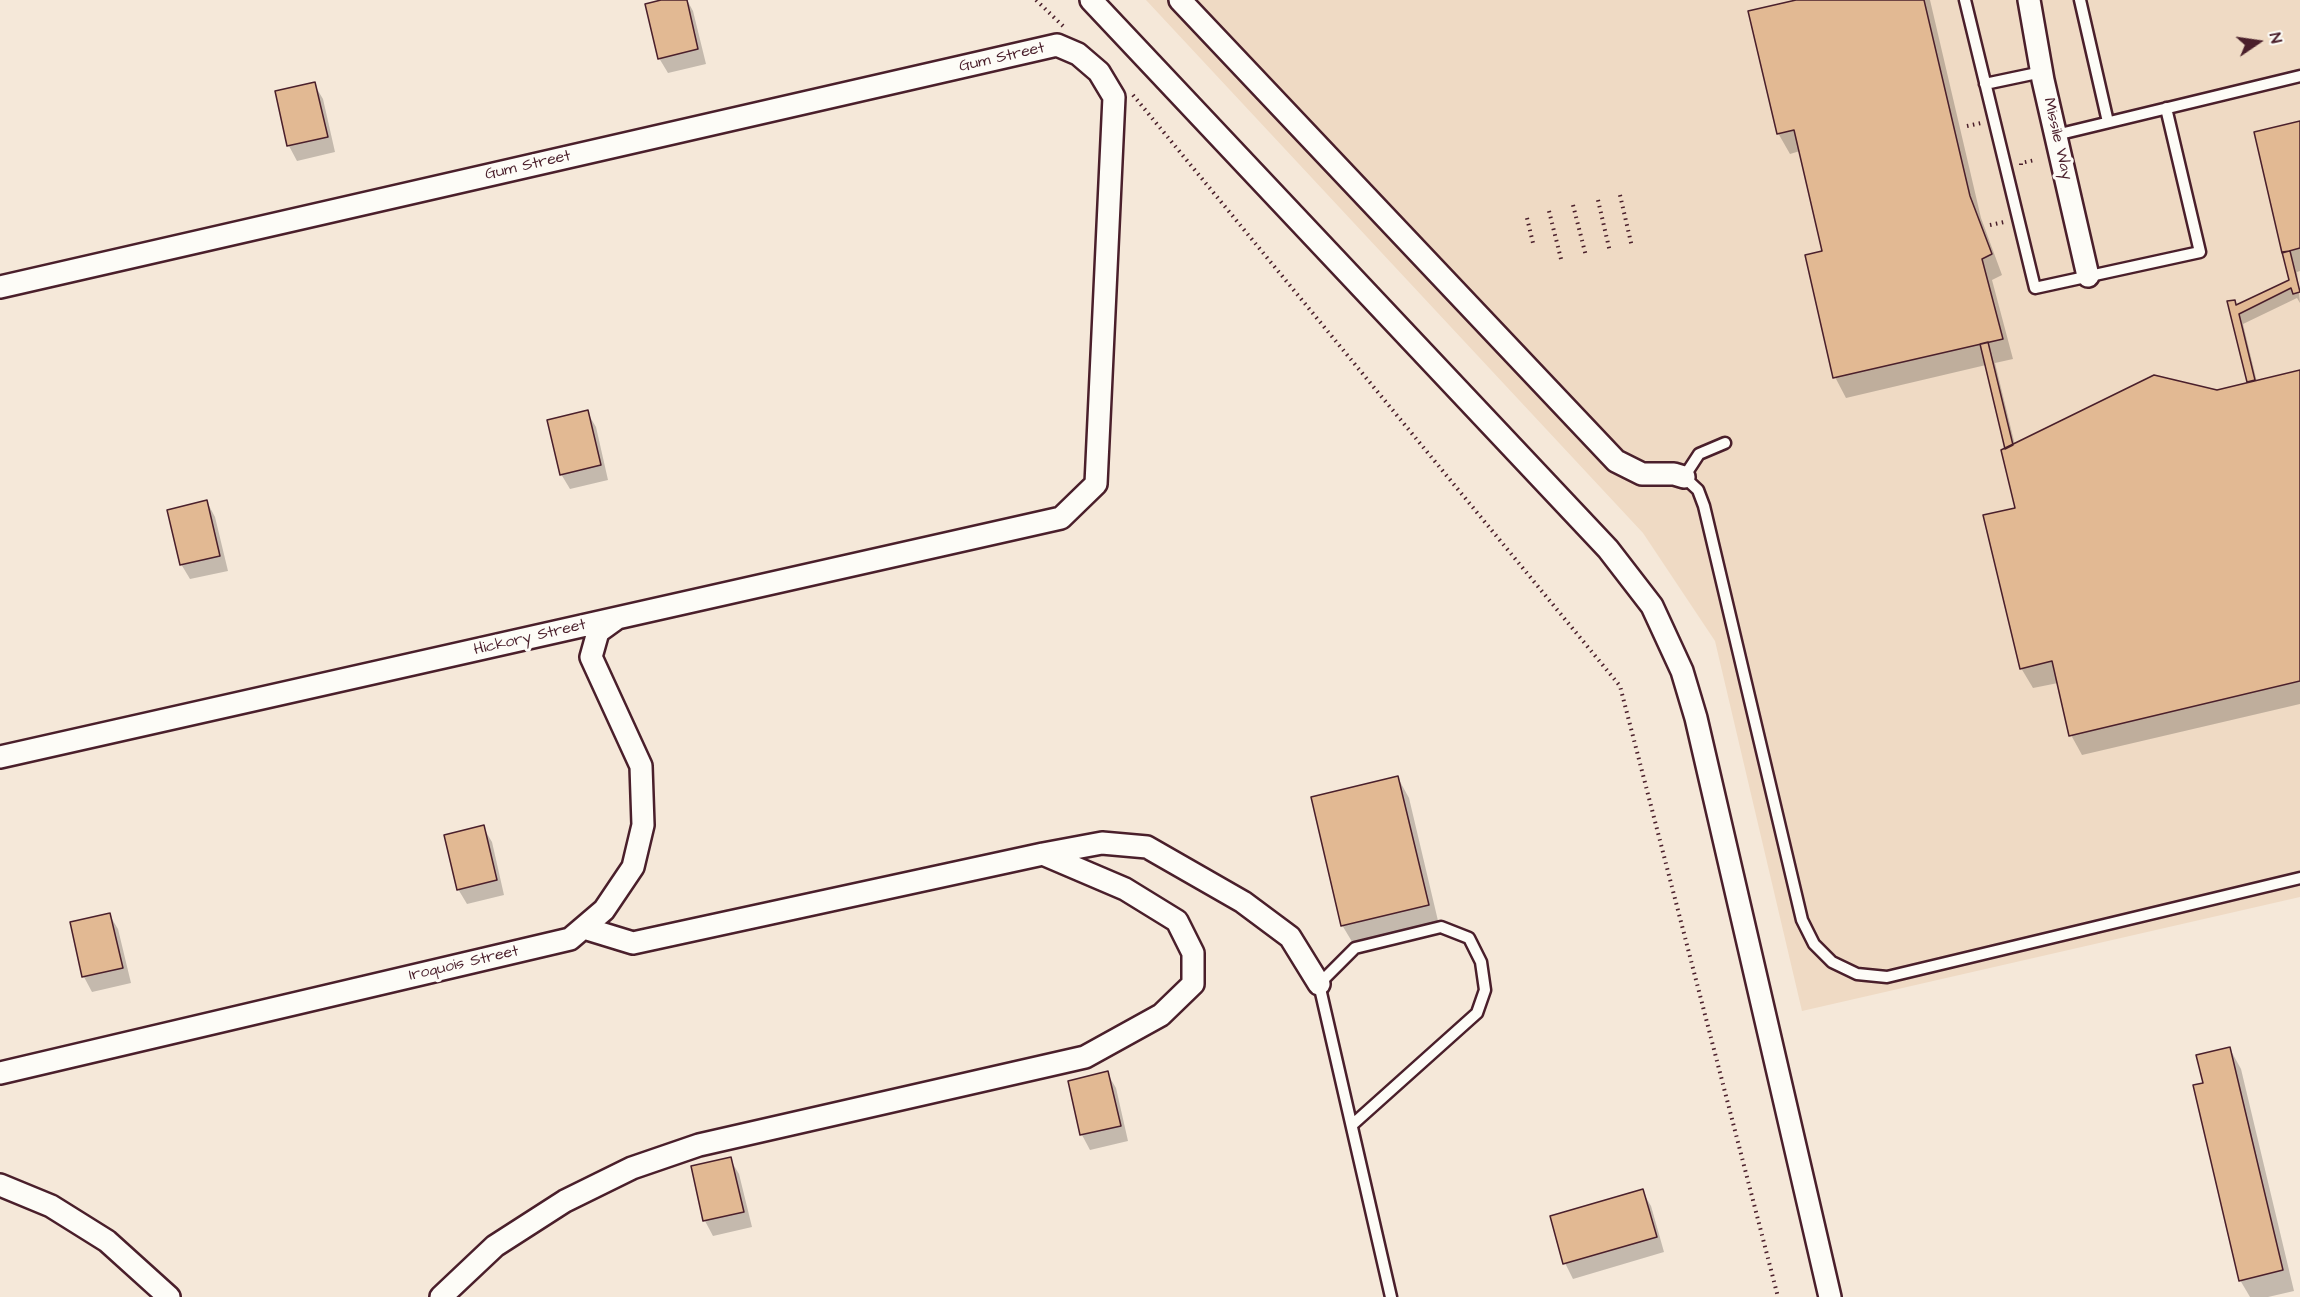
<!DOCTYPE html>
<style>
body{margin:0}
#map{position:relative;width:2300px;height:1297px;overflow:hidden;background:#f5e8d9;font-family:"Architects Daughter",sans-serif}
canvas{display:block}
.north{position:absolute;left:2228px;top:12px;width:60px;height:60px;-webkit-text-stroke:4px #fdfcf7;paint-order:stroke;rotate:77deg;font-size:16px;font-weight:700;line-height:24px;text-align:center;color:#4a1f2b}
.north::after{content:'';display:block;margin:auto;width:21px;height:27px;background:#4a1f2b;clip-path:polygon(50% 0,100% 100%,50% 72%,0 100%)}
</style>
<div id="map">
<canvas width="2300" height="1297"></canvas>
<div class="north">N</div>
</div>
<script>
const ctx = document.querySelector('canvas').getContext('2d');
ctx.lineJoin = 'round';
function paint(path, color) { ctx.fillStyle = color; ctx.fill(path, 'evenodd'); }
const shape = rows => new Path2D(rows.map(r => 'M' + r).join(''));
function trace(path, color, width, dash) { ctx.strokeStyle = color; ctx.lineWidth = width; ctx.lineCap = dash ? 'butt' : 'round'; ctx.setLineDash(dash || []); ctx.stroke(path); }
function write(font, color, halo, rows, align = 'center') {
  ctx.font = font + ' "Architects Daughter",sans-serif'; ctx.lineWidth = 6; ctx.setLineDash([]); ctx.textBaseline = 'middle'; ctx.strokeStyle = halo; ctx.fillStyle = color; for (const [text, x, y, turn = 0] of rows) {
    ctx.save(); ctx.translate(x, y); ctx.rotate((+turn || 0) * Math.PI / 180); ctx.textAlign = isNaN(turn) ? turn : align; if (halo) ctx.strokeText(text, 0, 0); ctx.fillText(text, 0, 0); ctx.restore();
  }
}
paint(shape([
 [1146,0,2300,0,2300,897,1802,1011,1715,641,1643,533]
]), '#efdac4');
paint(shape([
 [667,0,687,0,693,11,706,64,668,73,659,58],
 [1803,0,1930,0,1981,218,2002,275,1992,280,2013,359,1995,363,2015,445,2250,384,2237,306,2290,280,2284,254,2300,123,2300,271,2297,272,2300,303,2297,298,2243,324,2257,382,2300,372,2300,704,2082,755,2071,735,2058,683,2033,688,2021,668,2016,509,2007,449,1986,365,1846,398,1835,377,1823,252,1800,151,1790,154,1778,133],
 [314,84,323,99,335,152,297,161,289,146,276,92],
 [587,412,596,427,608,480,570,489,561,474],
 [207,502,215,517,228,571,190,579,181,564],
 [1398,778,1409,798,1439,925,1354,945,1342,925],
 [483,827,492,842,504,895,467,904,458,889],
 [109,914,118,929,131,983,92,992,84,977,72,923],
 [2230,1049,2241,1069,2294,1291,2268,1297,2250,1297,2240,1280,2205,1084],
 [1107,1073,1116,1088,1128,1141,1090,1150,1082,1135,1069,1082],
 [730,1159,739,1174,752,1227,713,1236,705,1221,692,1167],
 [1642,1191,1651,1206,1664,1252,1573,1279,1565,1263]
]), '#0003');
const building = shape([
 [661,0,687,0,698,49,658,59,645,4,661,0],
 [1796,0,1924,0,1970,196,1992,254,1982,259,2003,339,1833,378,1805,255,1822,251,1794,130,1777,134,1748,11,1796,0],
 [315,82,328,137,287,146,275,91,315,82],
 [2300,121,2300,248,2282,253,2254,132,2300,121],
 [2290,251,2300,292,2293,294,2291,288,2239,314,2255,380,2247,382,2227,301,2235,300,2236,305,2289,280,2282,252,2290,251],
 [1988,342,2013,445,2005,449,1980,344,1988,342],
 [2300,370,2300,681,2069,736,2052,661,2020,669,1983,515,2015,508,2001,450,2154,375,2217,390,2300,370],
 [588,410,601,465,560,475,547,420,588,410],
 [207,500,220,556,180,565,167,510,207,500],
 [1398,776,1429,905,1341,926,1311,797,1398,776],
 [484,825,497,880,457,890,444,835,484,825],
 [110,913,123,968,82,977,70,922,110,913],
 [2230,1047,2283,1270,2239,1281,2193,1085,2203,1083,2196,1055,2230,1047],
 [1108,1071,1121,1126,1080,1135,1068,1081,1108,1071],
 [731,1157,744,1212,703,1221,691,1166,731,1157],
 [1643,1189,1657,1237,1563,1264,1550,1216,1643,1189]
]);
paint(building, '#e2b993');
trace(building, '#4a1f2b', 1.5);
const service = shape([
 [1965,0,2035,288,2200,252,2166,108],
 [2080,0,2108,122],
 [1985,84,2042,72],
 [2056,135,2300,76],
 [1725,443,1699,454,1684,477,1698,490,1704,506,1802,920,1814,944,1832,962,1857,974,1887,977,2300,878],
 [1352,1125,1477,1013,1485,990,1481,962,1469,938,1441,927,1355,948,1319,984,1391,1297]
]);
const minor = shape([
 [1091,0,1608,549,1652,606,1682,671,1696,718,1830,1297],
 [1180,0,1616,461,1642,474,1674,474,1684,477],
 [2029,0,2043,80,2088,276],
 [0,287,1057,45,1078,54,1099,72,1114,97,1096,484,1061,518,0,757],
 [1043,854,1102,843,1147,847,1243,902,1290,937,1319,984],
 [0,1073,570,939,604,910,633,867,643,825,641,766,591,657,598,632,616,619],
 [0,1185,51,1206,107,1241,169,1297],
 [441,1297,495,1246,565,1201,632,1168,699,1145,1085,1057,1161,1015,1193,984,1193,953,1177,921,1125,889,1043,854,633,943,584,928]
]);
trace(service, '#4a1f2b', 15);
trace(minor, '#4a1f2b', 26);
trace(shape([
 [1036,0,1064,27],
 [1133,95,1620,686,1778,1297],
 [1967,126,1981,123],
 [2021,165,2021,163,2035,160],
 [1620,195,1632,247],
 [1598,200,1610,252],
 [1573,205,1586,256],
 [1549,211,1562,263],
 [1527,218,1533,243],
 [1990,225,2004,222]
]), '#4a1f2b', 4, [1.5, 4.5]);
trace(service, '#fdfcf7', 10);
trace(minor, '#fdfcf7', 21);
write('16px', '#4a1f2b', '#fdfcf7', [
 ["Gum Street",1002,58,-13],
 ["Missile Way",2057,139,77],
 ["Gum Street",528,166,-13],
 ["Hickory Street",530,638,-13],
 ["Iroquois Street",464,964,-13]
]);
</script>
